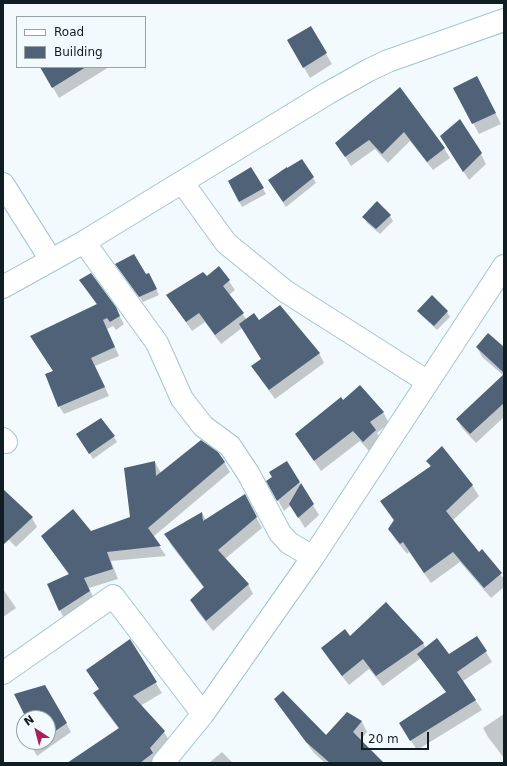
<!DOCTYPE html>
<style>
body{margin:0}
#map{position:relative;width:507px;height:766px;overflow:hidden;background:#f3fafd;font-family:"DejaVu Sans",sans-serif}
canvas{display:block}
.frame{position:absolute;inset:0;border:4px solid #101d22;pointer-events:none}
.legend{position:absolute;left:16px;top:16px;width:130px;height:52px;box-sizing:border-box;background:#f3fafd;border:1px solid #98a2a5;margin:0;padding:5px 7px;list-style:none;font-size:12px;color:#101d22}
.legend li{display:flex;align-items:center;gap:8px;height:20px}
.legend b{width:20px;border:1px solid #98a2a5}
.north{position:absolute;left:16px;top:710px;width:40px;height:40px;box-sizing:border-box;background:#f3fafd;border:1px solid #98a2a5;border-radius:50%;rotate:324deg;font-size:11px;font-weight:700;line-height:16px;text-align:center;color:#101d22}
.north::after{content:'';display:block;margin:auto;width:14px;height:18px;background:#ac1e59;clip-path:polygon(50% 0,100% 100%,50% 72%,0 100%)}
.scale{position:absolute;left:361px;top:732px;width:68px;height:18px;box-sizing:border-box;border:2px solid #101d22;border-top:0;padding-left:5px;font-size:12px;line-height:14px;white-space:nowrap;color:#101d22;-webkit-text-stroke:3px #f3fafd;paint-order:stroke}
</style>
<div id="map">
<canvas width="507" height="766"></canvas>
<div class="frame"></div>
<ul class="legend">
<li><b style="height:5px;background:#fff"></b>Road</li>
<li><b style="height:11px;background:#4f6278"></b>Building</li>
</ul>
<div class="north">N</div>
<div class="scale">20 m</div>
</div>
<script>
const ctx = document.querySelector('canvas').getContext('2d');
ctx.lineJoin = 'round';
function paint(path, color) { ctx.fillStyle = color; ctx.fill(path, 'evenodd'); }
const shape = rows => new Path2D(rows.map(r => 'M' + r).join(''));
function trace(path, color, width, dash) { ctx.strokeStyle = color; ctx.lineWidth = width; ctx.lineCap = dash ? 'butt' : 'round'; ctx.setLineDash(dash || []); ctx.stroke(path); }
paint(shape([
 [288,40,326,54,332,64,310,78],
 [53,67,109,67,59,98,44,72],
 [400,88,444,148,450,158,433,170,410,141,388,163,375,149,351,166,337,144],
 [483,88,501,124,479,134,473,123],
 [447,146,481,154,486,164,469,180],
 [251,169,266,194,242,207,239,201],
 [313,178,316,183,286,207,272,185],
 [377,203,390,216,393,221,380,234,367,223,364,217],
 [219,267,235,290,229,295,247,320,259,321,319,353,324,363,275,399,252,367,262,359,242,328,221,344,205,322,192,331,167,295,207,277],
 [120,269,146,275,151,279,159,295,143,302],
 [80,280,115,308,124,324,116,330,113,326,107,329,119,356,95,366,109,396,64,414,59,406,54,372,31,337,97,305],
 [418,311,447,312,450,317,437,330,422,316],
 [477,347,504,348,504,417,476,443,462,428,457,419,504,376,482,357],
 [343,401,383,412,389,423,377,433,382,441,370,452,360,441,321,471,303,445],
 [114,437,117,442,93,459,81,439],
 [223,460,230,472,153,537,166,556,111,561,118,579,89,588,95,601,65,621,48,584,69,575,42,536,91,532,131,518,155,462,161,473],
 [428,461,472,485,479,496,452,521,479,553,482,551,504,579,504,587,491,598,460,562,431,583,409,552,407,554,395,539,389,529,394,521,381,502,431,467],
 [287,463,319,515,305,528,291,505,284,511,267,481,273,477],
 [3,490,32,518,37,527,16,547,3,534],
 [250,505,262,528,225,559,248,584,253,594,213,631,197,611,192,601,204,588,171,545,166,535,202,513,206,520],
 [3,589,16,608,3,617],
 [349,637,423,643,426,648,448,655,477,637,492,662,463,681,482,710,417,750,406,733,447,693,421,658,383,686,369,669,349,685,328,658,322,648],
 [130,641,162,693,140,706,164,732,170,742,158,763,69,763,119,729,100,704,94,693,100,690,87,670],
 [45,686,71,732,37,756,29,742,48,742,48,718,27,718],
 [282,709,326,737,347,713,362,722,367,732,360,741,382,763,325,763,314,753],
 [504,714,504,758,488,737,483,728],
 [222,752,233,763,209,763]
]), '#0003');
paint(shape([
 [311,26,327,53,303,68,287,40],
 [40,67,86,67,52,88],
 [477,76,496,113,472,124,453,88],
 [400,87,445,148,427,162,404,132,382,154,369,140,345,157,335,143],
 [460,119,482,153,463,172,440,136],
 [302,159,314,177,283,202,268,180,287,167,287,168],
 [251,167,264,188,239,202,228,181],
 [377,201,391,215,376,229,362,217],
 [134,254,146,274,149,273,157,289,139,297,115,264],
 [219,266,230,280,223,286,244,313,215,335,199,313,186,322,166,295,203,272,207,276],
 [91,273,116,307,120,316,110,322,107,318,103,320,115,347,91,358,105,387,58,407,45,374,53,371,30,336,97,304,79,280],
 [432,295,448,311,434,326,417,311],
 [280,305,320,353,269,390,251,366,261,359,239,324,254,313,259,320],
 [488,333,504,347,504,373,476,347],
 [504,374,504,403,470,434,456,419],
 [360,385,384,412,370,422,376,430,363,442,353,431,314,461,295,434,341,397,343,400],
 [101,418,115,436,89,454,76,434],
 [201,440,218,452,225,462,148,528,161,546,107,552,113,569,84,578,90,591,59,611,47,584,69,574,41,536,73,509,91,531,130,517,124,468,155,461,156,476],
 [442,446,473,485,446,511,479,552,482,549,502,573,484,588,453,552,424,573,403,542,400,544,388,529,394,520,380,501,431,466,426,461],
 [287,461,300,482,277,501,266,481,272,477,269,472],
 [301,483,314,504,298,518,289,504],
 [3,489,33,517,3,545],
 [245,494,257,517,218,550,249,584,206,621,190,600,204,587,164,534,202,512,203,521],
 [386,602,424,643,376,676,363,659,342,676,321,648,345,629,350,636],
 [477,636,487,651,457,672,476,700,410,741,399,723,446,692,417,654,437,638,449,654],
 [130,639,157,682,133,696,165,731,150,748,153,753,140,763,67,763,119,728,93,693,99,689,86,670],
 [45,685,67,723,48,736,48,718,26,718,14,694],
 [283,691,326,735,347,712,362,721,353,732,384,763,330,763,306,742,274,699],
 [28,742,39,742,31,748]
]), '#4f6278');
const minor = shape([
 [182,182,226,243,285,291,428,382],
 [3,184,51,260],
 [84,242,157,343,182,399,203,426,230,446,248,473,280,533,289,543,313,557],
 [3,287,84,242,328,93,369,70,388,61,504,20],
 [3,439,6,442],
 [3,673,113,596,203,714],
 [163,763,203,714,313,557,504,266]
]);
trace(minor, '#a2c5d3', 24);
trace(minor, '#fff', 22);
</script>
